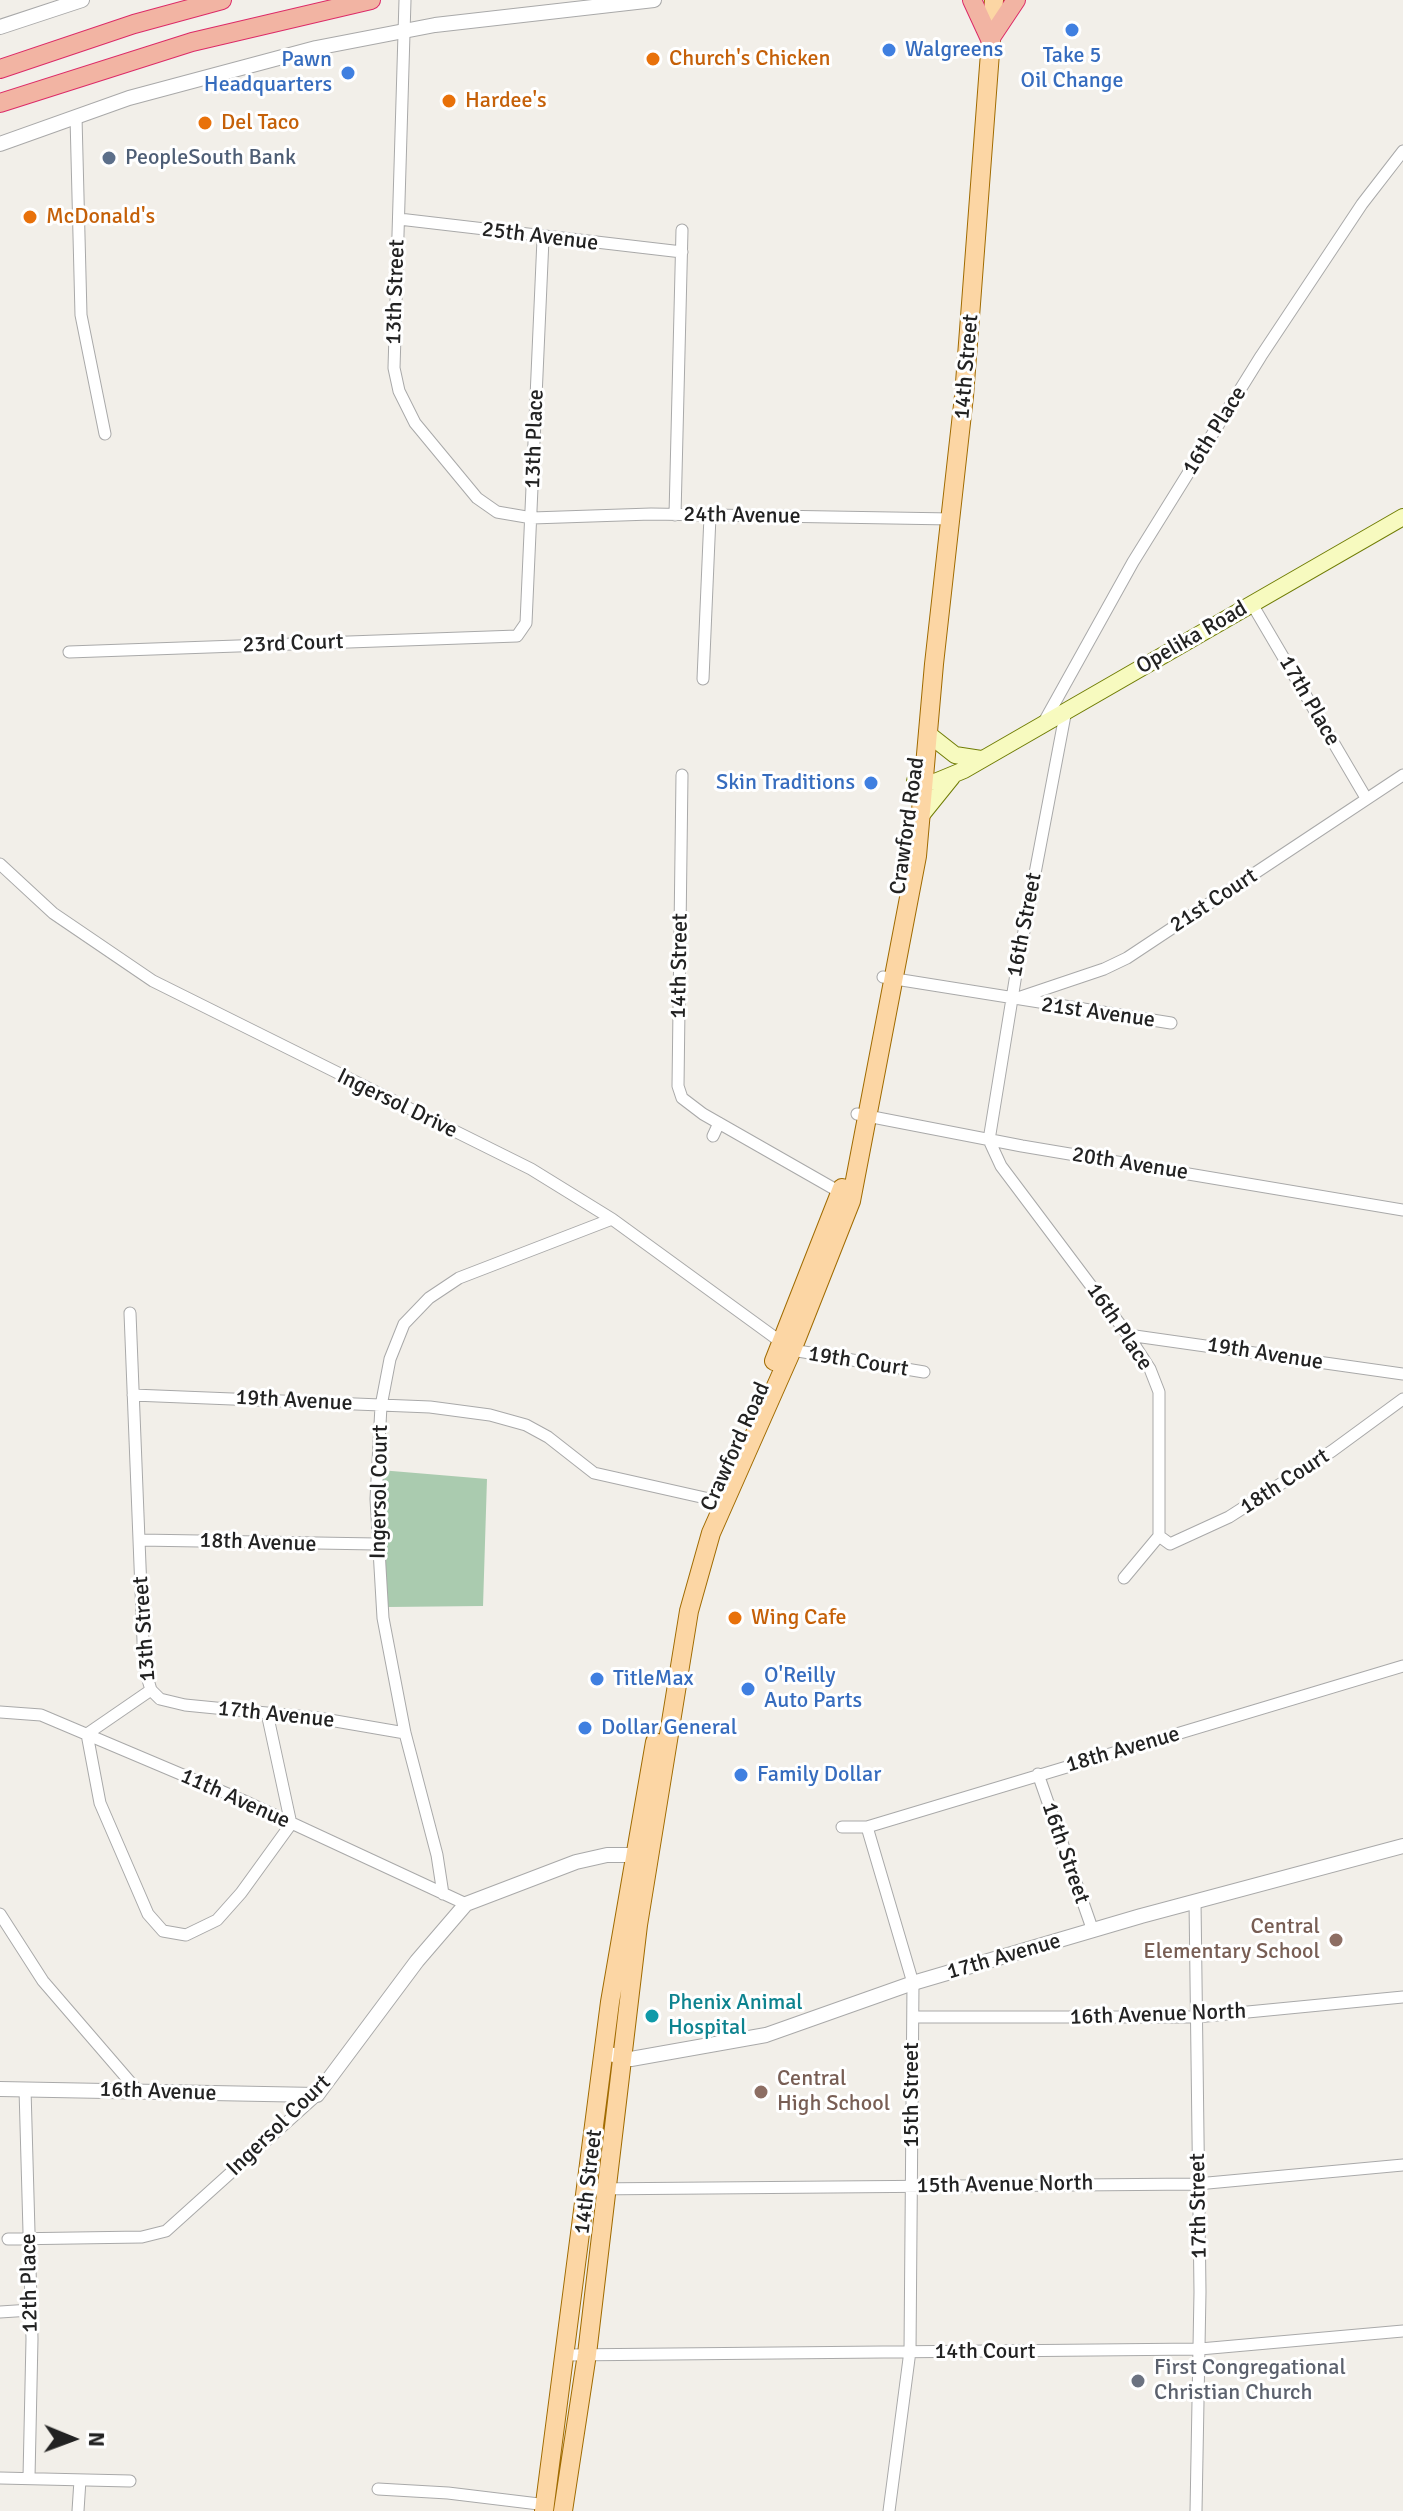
<!DOCTYPE html>
<style>
body{margin:0}
#map{position:relative;width:1403px;height:2511px;overflow:hidden;background:#f2efe9;font-family:Signika,sans-serif}
canvas{display:block}
.north{position:absolute;left:32px;top:2399px;width:80px;height:80px;-webkit-text-stroke:6px #fff;paint-order:stroke;rotate:91deg;font-size:22px;font-weight:700;line-height:32px;text-align:center;color:#222}
.north::after{content:'';display:block;margin:auto;width:28px;height:36px;background:#222;clip-path:polygon(50% 0,100% 100%,50% 72%,0 100%)}
</style>
<div id="map">
<canvas width="1403" height="2511"></canvas>
<div class="north">N</div>
</div>
<script>
const ctx = document.querySelector('canvas').getContext('2d');
ctx.lineJoin = 'round';
function paint(path, color) { ctx.fillStyle = color; ctx.fill(path, 'evenodd'); }
const shape = rows => new Path2D(rows.map(r => 'M' + r).join(''));
function trace(path, color, width, dash) { ctx.strokeStyle = color; ctx.lineWidth = width; ctx.lineCap = dash ? 'butt' : 'round'; ctx.setLineDash(dash || []); ctx.stroke(path); }
function write(font, color, halo, rows, align = 'center') {
  ctx.font = font + ' Signika,sans-serif'; ctx.lineWidth = 6; ctx.setLineDash([]); ctx.textBaseline = 'middle'; ctx.strokeStyle = halo; ctx.fillStyle = color; for (const [text, x, y, turn = 0] of rows) {
    ctx.save(); ctx.translate(x, y); ctx.rotate((+turn || 0) * Math.PI / 180); ctx.textAlign = isNaN(turn) ? turn : align; if (halo) ctx.strokeText(text, 0, 0); ctx.fillText(text, 0, 0); ctx.restore();
  }
}
paint(shape([
 [380,1470,487,1479,483,1606,388,1607,381,1541]
]), '#aacbaf');
const minor = shape([
 [405,0,394,368,399,391,415,423,477,498,497,512,532,518,651,514,952,519],
 [76,117,81,315,105,434],
 [399,219,682,252],
 [675,515,682,230],
 [1252,604,1366,798],
 [69,652,517,636,526,623,543,239],
 [703,679,710,516],
 [1066,710,1017,968,989,1140,1001,1166,1128,1335,1150,1369,1159,1392,1159,1536,1124,1578],
 [1044,722,1133,562,1261,356,1362,204,1403,151],
 [682,775,678,1086,682,1098,703,1114,845,1195],
 [0,864,53,913,153,981,531,1169,612,1219,792,1350,924,1372],
 [883,977,1171,1023],
 [1012,1000,1104,969,1127,958,1403,775],
 [857,1114,1022,1146,1403,1210],
 [713,1136,719,1123],
 [130,1313,144,1666,151,1690,160,1699,185,1705,318,1718,405,1733],
 [1128,1335,1403,1374],
 [133,1395,430,1407,490,1415,526,1425,548,1437,594,1473,723,1502],
 [1159,1536,1170,1544,1229,1517,1332,1451,1403,1399],
 [140,1540,376,1544],
 [0,1712,41,1715,242,1800,466,1904],
 [87,1734,100,1803,148,1914,163,1931,186,1935,217,1920,241,1893,291,1824,267,1713],
 [87,1734,151,1690],
 [1038,1774,1093,1931],
 [842,1827,867,1827,1403,1666],
 [867,1827,913,1983,910,2351,889,2511],
 [443,1894,437,1855,405,1733,383,1618,376,1499,381,1406,390,1359,404,1324,429,1298,459,1278,612,1219],
 [1195,1901,1200,2292,1196,2511],
 [0,1914,43,1981,137,2090],
 [913,2017,1196,2017,1403,1997],
 [25,2089,32,2339,29,2477],
 [588,2189,1197,2184,1403,2165],
 [8,2239,142,2237,166,2231,317,2095],
 [0,2312,31,2310],
 [566,2355,1200,2349,1403,2331],
 [0,2478,130,2481],
 [378,2489,448,2493,547,2505],
 [78,2511,80,2480]
]);
const tertiary = shape([
 [0,27,82,0],
 [0,144,129,98,316,48,435,25,654,0],
 [605,2053,631,2059,766,2035,913,1983,1141,1916,1403,1846],
 [0,2089,317,2095,417,1961,466,1904,576,1862,607,1855,645,1855]
]);
const secondary = shape([
 [927,733,955,755,981,759],
 [915,781,935,782,964,770,1403,517],
 [923,813,952,777]
]);
const primary = shape([
 [774,1361,842,1188],
 [544,2511,610,2002,655,1742],
 [563,2511,587,2354,638,1925,689,1611,711,1533,792,1350,851,1201,917,856,934,664,964,396,994,0]
]);
const trunk = shape([
 [972,0,990,39],
 [990,39,1016,0],
 [0,69,134,24,222,0],
 [0,103,192,42,371,0]
]);
trace(minor, '#a9a9a9', 13);
trace(tertiary, '#a9a9a9', 16);
trace(secondary, '#707d05', 18);
trace(primary, '#a06b00', 20);
trace(trunk, '#dc2a67', 20);
trace(minor, '#fff', 11);
trace(tertiary, '#fff', 14);
trace(secondary, '#f7fabf', 16);
trace(primary, '#fcd6a4', 18);
trace(trunk, '#f2b4a3', 18);
for (const [x, y, r, color] of [
 [1072,30,8,"#3f7fe0"],
 [889,50,8,"#3f7fe0"],
 [653,59,8,"#e8710a"],
 [348,73,8,"#3f7fe0"],
 [449,101,8,"#e8710a"],
 [205,123,8,"#e8710a"],
 [109,158,8,"#5c6f8a"],
 [30,217,8,"#e8710a"],
 [871,783,8,"#3f7fe0"],
 [735,1618,8,"#e8710a"],
 [597,1679,8,"#3f7fe0"],
 [748,1689,8,"#3f7fe0"],
 [585,1728,8,"#3f7fe0"],
 [741,1775,8,"#3f7fe0"],
 [1336,1940,8,"#8d6e63"],
 [652,2016,8,"#0f9aa8"],
 [761,2092,8,"#8d6e63"],
 [1138,2381,8,"#6b7280"]
]) { const dot = new Path2D(); dot.arc(x, y, r, 0, 2 * Math.PI); ctx.fillStyle = color; ctx.fill(dot); trace(dot, '#fff', 3); }
write('22px', '#366cbe', '#fff', [
 ["Walgreens",905,50],
 ["Take 5",1072,56,"center"],
 ["Oil Change",1072,81,"center"],
 ["Pawn",332,60,"right"],
 ["Headquarters",332,85,"right"],
 ["Skin Traditions",855,783,"right"],
 ["O'Reilly",764,1676],
 ["Auto Parts",764,1701],
 ["TitleMax",613,1679],
 ["Dollar General",601,1728],
 ["Family Dollar",757,1775]
], 'left');
write('22px', '#c56008', '#fff', [
 ["Church's Chicken",669,59],
 ["Hardee's",465,101],
 ["Del Taco",221,123],
 ["McDonald's",46,217],
 ["Wing Cafe",751,1618]
], 'left');
write('22px', '#4e5e75', '#fff', [
 ["PeopleSouth Bank",125,158]
], 'left');
write('22px', '#222', '#fff', [
 ["25th Avenue",540,237,7],
 ["13th Street",396,292,-88],
 ["14th Street",967,367,-85],
 ["16th Place",1215,431,-58],
 ["13th Place",535,439,-88],
 ["24th Avenue",742,516,1],
 ["Opelika Road",1192,638,-30],
 ["23rd Court",293,644,-2],
 ["17th Place",1309,701,60],
 ["Crawford Road",908,826,-82],
 ["21st Court",1214,901,-33],
 ["16th Street",1025,925,-79],
 ["14th Street",680,966,-89],
 ["21st Avenue",1098,1013,8],
 ["Ingersol Drive",397,1104,26],
 ["20th Avenue",1130,1164,9],
 ["16th Place",1119,1327,56],
 ["19th Avenue",1265,1354,9],
 ["19th Court",858,1362,9],
 ["19th Avenue",294,1401,3],
 ["Crawford Road",736,1447,-66],
 ["18th Court",1285,1482,-33],
 ["Ingersol Court",380,1492,-89],
 ["18th Avenue",258,1543,2],
 ["13th Street",145,1629,-94],
 ["17th Avenue",276,1715,6],
 ["18th Avenue",1123,1750,-16],
 ["11th Avenue",235,1799,24],
 ["16th Street",1065,1853,71],
 ["17th Avenue",1004,1957,-16],
 ["16th Avenue North",1158,2015,-2],
 ["16th Avenue",158,2092,2],
 ["15th Street",912,2095,-90],
 ["Ingersol Court",279,2126,-44],
 ["14th Street",589,2182,-83],
 ["15th Avenue North",1005,2185,-1],
 ["17th Street",1199,2206,-91],
 ["12th Place",30,2283,-91],
 ["14th Court",985,2352]
]);
write('22px', '#785e54', '#fff', [
 ["Central",1320,1927],
 ["Elementary School",1320,1952],
 ["Central",777,2079,"left"],
 ["High School",777,2104,"left"]
], 'right');
write('22px', '#0d838f', '#fff', [
 ["Phenix Animal",668,2003],
 ["Hospital",668,2028]
], 'left');
write('22px', '#5b616d', '#fff', [
 ["First Congregational",1154,2368],
 ["Christian Church",1154,2393]
], 'left');
</script>
